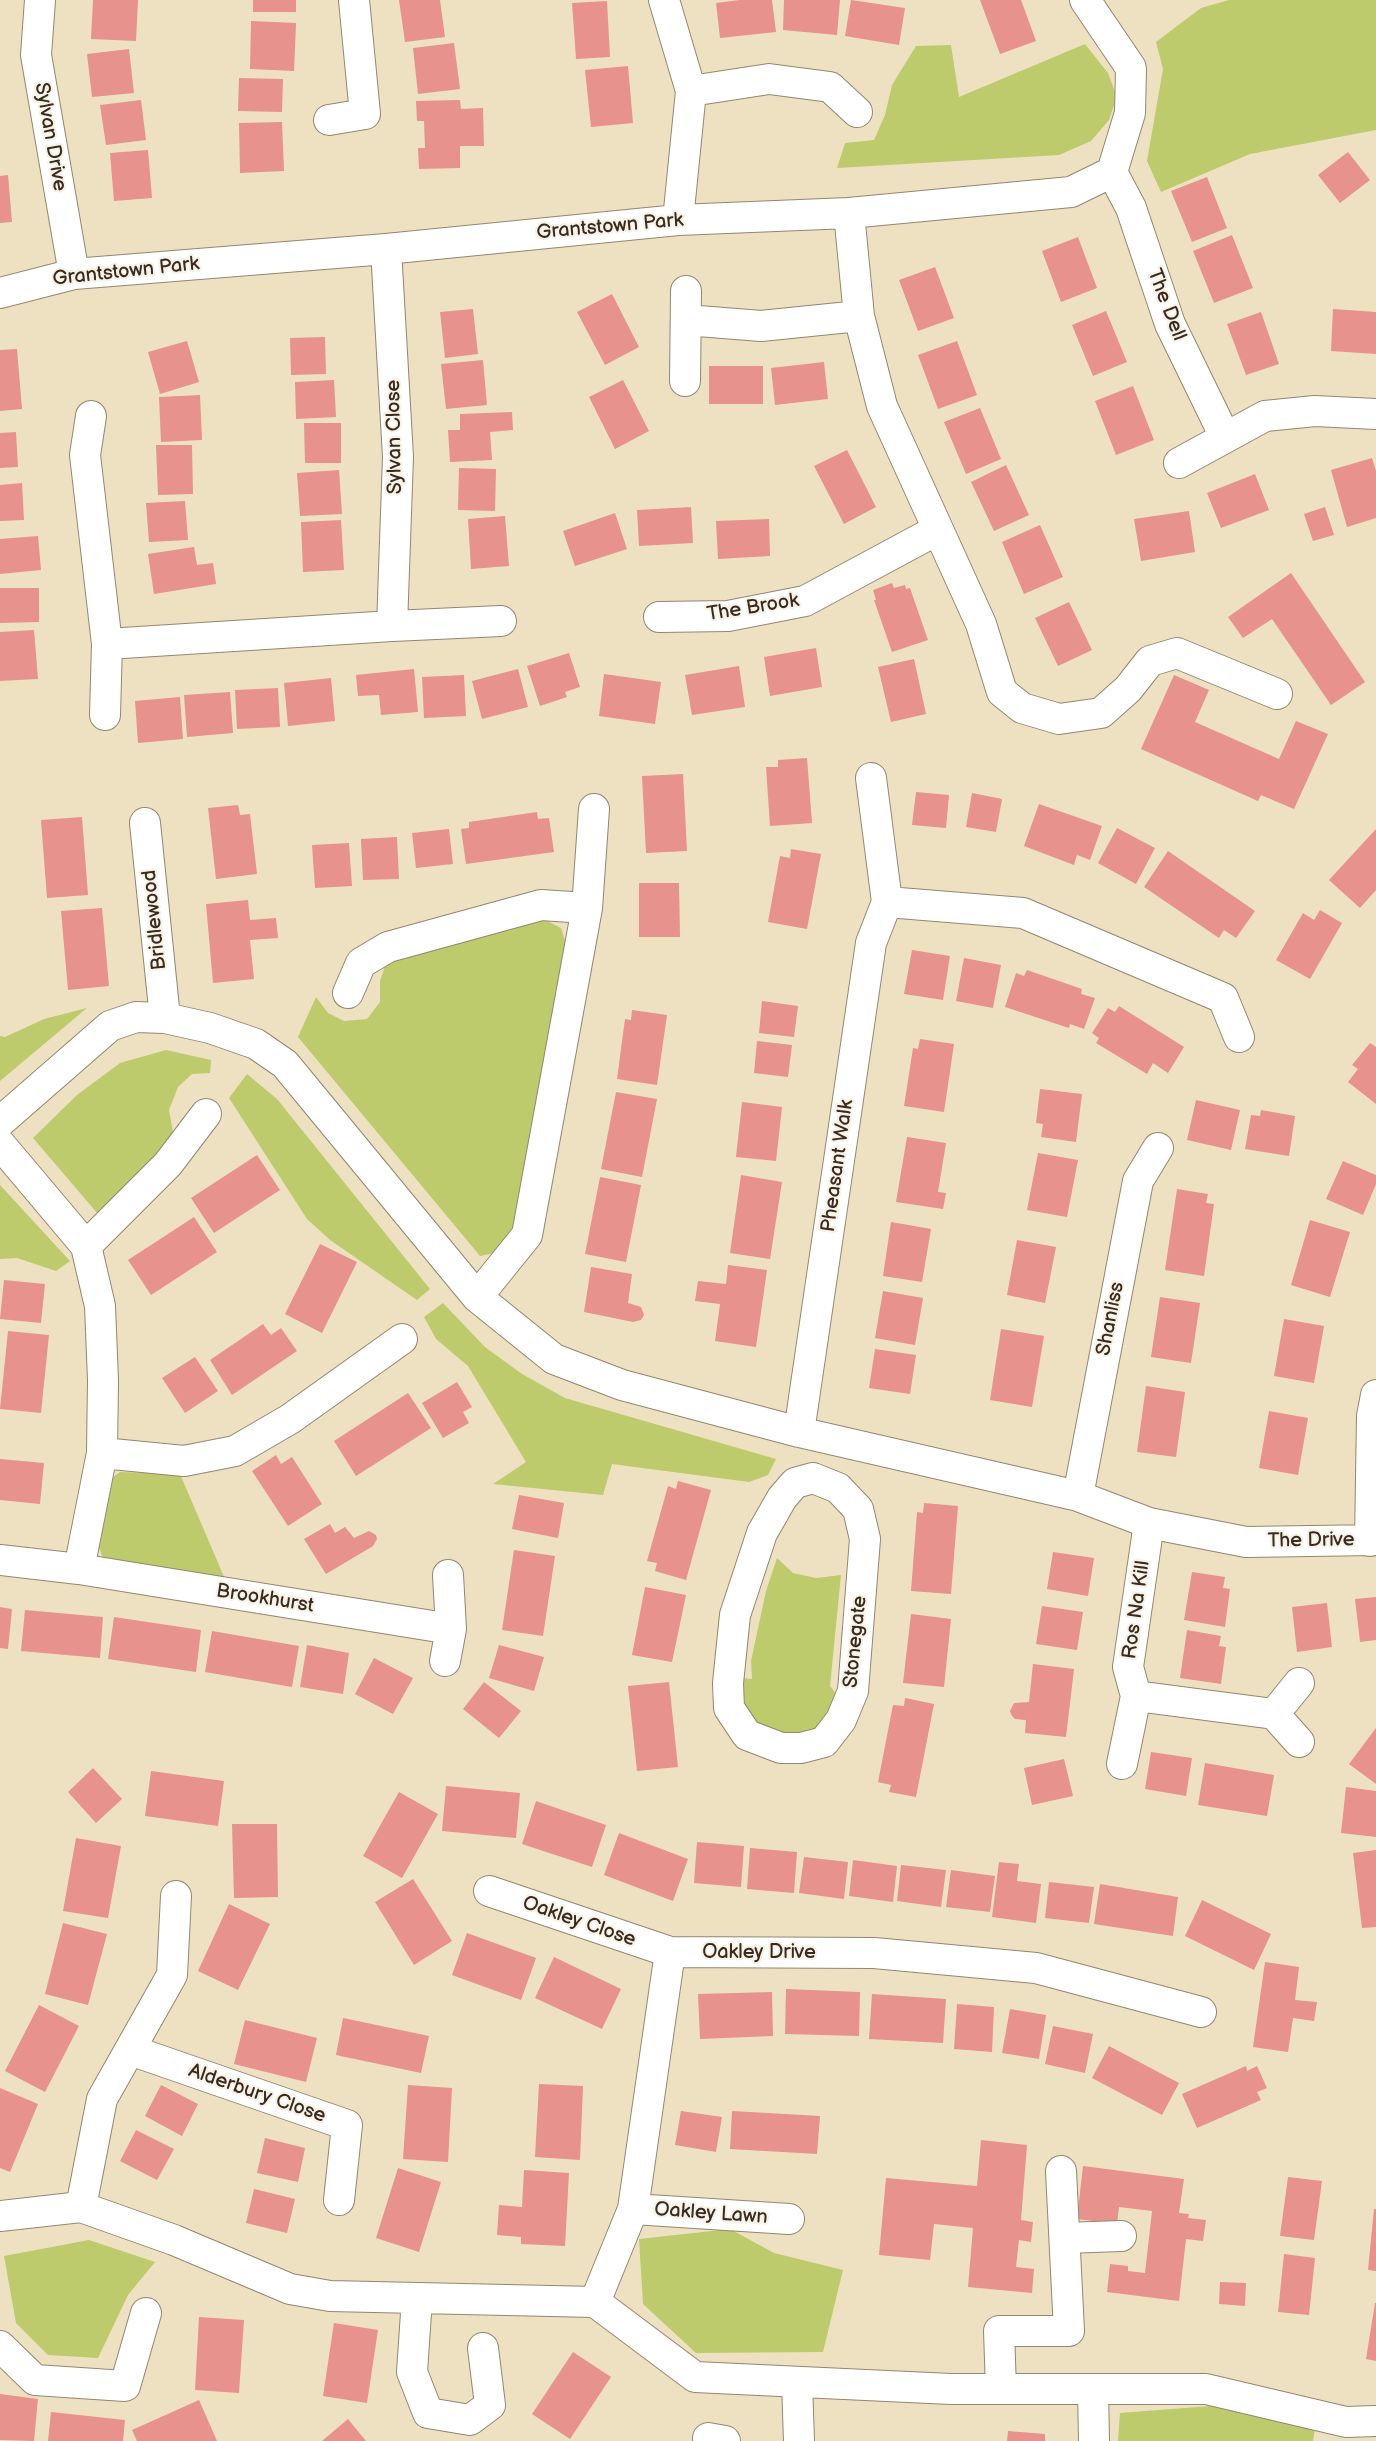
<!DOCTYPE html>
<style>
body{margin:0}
canvas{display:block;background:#ede1c1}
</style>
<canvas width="1376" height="2441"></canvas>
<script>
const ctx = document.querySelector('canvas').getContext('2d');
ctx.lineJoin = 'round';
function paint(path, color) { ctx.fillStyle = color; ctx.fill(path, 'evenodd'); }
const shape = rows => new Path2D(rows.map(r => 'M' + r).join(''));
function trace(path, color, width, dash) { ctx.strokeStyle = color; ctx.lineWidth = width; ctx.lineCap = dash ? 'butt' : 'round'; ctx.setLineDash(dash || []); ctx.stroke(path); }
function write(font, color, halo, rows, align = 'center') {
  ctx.font = font + ' "Balsamiq Sans",sans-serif'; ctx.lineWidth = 4.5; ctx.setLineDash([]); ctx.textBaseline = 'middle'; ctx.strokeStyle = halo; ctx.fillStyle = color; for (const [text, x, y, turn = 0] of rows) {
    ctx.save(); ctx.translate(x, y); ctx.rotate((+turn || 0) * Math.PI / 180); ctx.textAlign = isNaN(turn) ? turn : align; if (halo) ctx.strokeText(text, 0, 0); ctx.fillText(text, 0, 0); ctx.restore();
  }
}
paint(shape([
 [1229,0,1376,0,1376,130,1250,154,1161,192,1147,161,1163,69,1156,42,1201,8],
 [1085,44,1108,73,1117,97,1109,120,1091,141,1059,155,837,168,845,143,874,140,885,115,892,85,916,46,951,45,959,97],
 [545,920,561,928,567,947,513,1231,499,1252,480,1256,298,1037,316,997,328,1013,344,1021,367,1019,380,1002,380,981,385,966,401,955],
 [87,1008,0,1081,0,1036,5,1037,44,1019],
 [166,1050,211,1060,210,1073,192,1074,178,1087,169,1110,173,1132,163,1151,98,1214,33,1138,77,1095,120,1063],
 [247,1074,277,1099,430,1289,417,1300,330,1240,307,1219,229,1098],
 [0,1185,70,1261,56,1271,17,1258,0,1259],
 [443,1303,485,1347,522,1374,565,1398,776,1459,768,1475,749,1482,612,1464,603,1495,493,1484,526,1462,468,1366,436,1339,424,1317],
 [120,1472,180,1474,225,1579,103,1558,98,1545,106,1482],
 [777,1558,793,1573,816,1578,841,1575,830,1686,837,1695,832,1716,812,1733,788,1739,750,1720,738,1700,739,1678,752,1679,751,1661,766,1591],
 [730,2229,774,2253,843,2270,823,2352,696,2353,643,2304,639,2239],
 [89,2240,155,2262,128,2295,98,2358,48,2355,16,2323,4,2256],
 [1210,2406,1315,2429,1313,2441,1118,2441,1120,2413]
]), '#bdcb6d');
paint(shape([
 [93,0,138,0,136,41,91,39],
 [253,0,296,0,296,12,253,12],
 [399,0,440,0,445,37,405,42],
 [740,0,772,0,776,32,720,38,716,3],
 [784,0,840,0,837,35,783,30],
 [851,0,905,8,899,45,845,36],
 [980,0,1021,0,1036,41,1000,54],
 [607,1,610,57,576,59,572,3],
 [251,21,296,23,294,71,250,69],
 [454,43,460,89,418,94,413,48],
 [129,49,134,93,92,97,87,54],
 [628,66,633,123,591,127,585,70],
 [239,78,283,79,282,112,238,111],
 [141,100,146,140,106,145,100,105],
 [460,100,461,109,483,108,484,146,460,146,460,168,419,169,418,148,425,148,424,121,417,121,416,101],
 [282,122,284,171,240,173,239,123],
 [148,150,152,198,114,201,110,153],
 [1348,152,1370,180,1340,203,1318,175],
 [8,175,12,222,0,223,0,176],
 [1207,177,1227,228,1192,242,1171,191],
 [1232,235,1253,288,1214,303,1193,251],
 [1078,237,1097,288,1061,302,1042,251],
 [935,267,954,318,918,331,899,280],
 [612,294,639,347,605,365,577,312],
 [473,309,478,354,445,358,440,312],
 [1333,309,1376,312,1376,354,1331,351],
 [1106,311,1127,362,1093,376,1072,325],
 [1261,312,1279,364,1246,375,1227,324],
 [325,337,326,374,291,375,290,338],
 [187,341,199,382,160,394,148,352],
 [957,341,977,395,938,409,918,355],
 [17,349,22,409,0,411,0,350],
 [483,360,487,405,446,409,441,364],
 [824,362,828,399,775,405,771,368],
 [709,366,763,366,763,404,709,404],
 [334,380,336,417,296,419,295,382],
 [623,380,649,431,615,449,589,397],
 [1133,386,1154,440,1116,455,1095,401],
 [200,395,202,440,161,442,159,397],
 [980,408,1001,459,966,474,944,422],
 [512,412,513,430,490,432,492,460,450,462,448,430,460,430,460,414],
 [304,423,341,423,341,463,305,463],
 [16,432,18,467,0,468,0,433],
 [156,445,192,445,193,494,158,495],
 [847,450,876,507,844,524,814,466],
 [1372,458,1376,471,1376,518,1347,527,1331,470],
 [1006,465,1029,515,994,531,971,482],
 [459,468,496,469,495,511,458,510],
 [339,470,342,514,300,516,297,473],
 [1255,474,1269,510,1221,528,1207,493],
 [22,483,24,520,0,521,0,485],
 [185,501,188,540,149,542,146,503],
 [691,507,693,543,639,546,637,510],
 [1325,507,1334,535,1313,541,1304,514],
 [1189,511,1195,552,1141,561,1134,519],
 [615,513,627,549,575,566,563,531],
 [505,516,509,566,471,569,468,519],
 [769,519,770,556,718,559,716,521],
 [341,520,344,570,303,572,301,522],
 [1040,525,1063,577,1024,594,1002,542],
 [38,536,41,570,0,574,0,539],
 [194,547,197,565,213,563,216,584,154,594,148,554],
 [1291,573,1365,682,1331,705,1272,619,1243,638,1228,617],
 [892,583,894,588,905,585,906,589,910,588,928,640,892,652,874,600,876,600,873,590],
 [0,588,39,588,39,622,0,623],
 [1069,602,1092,650,1058,666,1035,618],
 [34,630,38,679,0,681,0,632],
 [816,648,822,687,770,696,764,657],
 [569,653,580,687,565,692,567,697,540,706,527,666],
 [914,659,926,714,891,722,878,667],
 [739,666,745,707,692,715,685,675],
 [414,669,418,712,381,715,379,695,358,696,356,675],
 [518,669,528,707,482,719,472,681],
 [604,674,661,682,655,724,599,716],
 [464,675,466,716,424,718,422,677],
 [1174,675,1209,690,1195,722,1279,759,1296,721,1328,734,1294,809,1261,795,1258,801,1141,749],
 [331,678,335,721,288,726,284,683],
 [278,688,280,727,237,729,235,690],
 [230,692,233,733,187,737,184,695],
 [180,697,183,739,138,743,135,701],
 [807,758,812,823,770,826,766,767,778,767,778,760],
 [683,774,687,851,646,853,642,776],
 [916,792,949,795,946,828,912,825],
 [972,793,1002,799,996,832,966,827],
 [1039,804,1102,826,1090,860,1077,855,1074,865,1024,846],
 [238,805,240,815,250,814,257,874,216,879,208,808],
 [537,812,538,819,549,818,554,852,466,864,461,829,469,828,469,822],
 [82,817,88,895,47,898,41,820],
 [1117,828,1155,848,1136,884,1098,863],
 [449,829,453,864,416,868,412,833],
 [1376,829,1376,890,1360,908,1329,880],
 [397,837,399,879,363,880,361,839],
 [349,843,352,886,315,888,312,845],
 [791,849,821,854,807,929,768,922,780,856,790,858],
 [1168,851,1255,911,1236,938,1224,930,1219,938,1144,887],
 [639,883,679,883,680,937,639,937],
 [248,900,250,920,276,918,278,938,250,940,254,979,213,983,206,904],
 [102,908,109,986,68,990,61,911],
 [1320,910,1342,923,1310,979,1276,960,1303,913,1314,920],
 [912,950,950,956,943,1000,904,994],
 [964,958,1001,965,993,1008,956,1001],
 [1027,970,1082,989,1081,994,1095,998,1084,1029,1070,1024,1069,1028,1005,1007,1016,973,1024,976],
 [762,1001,798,1006,794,1037,759,1033],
 [1119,1006,1184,1047,1168,1073,1153,1063,1147,1074,1096,1043,1099,1038,1092,1033,1108,1008,1115,1012],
 [632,1010,667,1015,657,1085,617,1079,625,1019,631,1020],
 [920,1039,954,1044,944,1112,904,1106,913,1048,918,1049],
 [757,1041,792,1045,788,1077,754,1073],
 [1370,1043,1376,1047,1376,1104,1348,1082,1358,1069,1352,1065],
 [1040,1089,1082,1094,1076,1142,1041,1137,1043,1124,1036,1123],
 [616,1092,657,1099,642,1177,601,1169],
 [1196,1100,1240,1110,1231,1150,1187,1140],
 [742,1102,782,1107,776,1161,736,1157],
 [1261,1110,1295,1116,1289,1156,1245,1149,1251,1115,1260,1116],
 [907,1137,946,1143,938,1192,946,1193,943,1209,896,1202],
 [1038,1153,1078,1160,1067,1217,1027,1210],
 [257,1155,280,1190,214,1233,191,1198],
 [1343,1161,1376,1175,1376,1184,1363,1215,1326,1199],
 [741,1175,782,1182,770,1259,730,1253],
 [600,1177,641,1185,626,1262,585,1254],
 [1177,1189,1208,1194,1206,1203,1214,1204,1204,1276,1165,1270],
 [194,1217,217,1252,151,1295,128,1260],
 [1310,1220,1350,1232,1330,1297,1291,1285],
 [891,1222,931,1229,922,1282,883,1276],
 [1017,1240,1056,1247,1045,1303,1007,1295],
 [320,1244,357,1262,322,1333,285,1314],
 [728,1265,767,1270,756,1347,715,1341,720,1304,695,1301,698,1281,726,1284],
 [591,1267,632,1274,628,1303,641,1307,644,1315,641,1320,633,1322,584,1312],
 [4,1280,45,1284,41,1323,0,1319],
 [883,1291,923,1298,915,1345,875,1338],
 [1160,1297,1200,1303,1191,1363,1151,1357],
 [1284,1319,1324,1326,1314,1383,1274,1376],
 [263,1324,271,1335,281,1328,297,1351,232,1395,210,1360],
 [1001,1329,1044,1336,1032,1407,990,1400],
 [8,1331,49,1335,41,1413,0,1409],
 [875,1349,916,1355,910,1394,869,1388],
 [195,1357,218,1391,185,1413,162,1378],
 [457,1382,472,1407,463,1412,469,1423,443,1438,422,1403],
 [1146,1386,1185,1392,1176,1457,1137,1452],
 [408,1393,431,1428,356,1476,334,1441],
 [1269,1411,1308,1418,1298,1475,1259,1468],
 [276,1455,281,1464,292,1457,322,1504,288,1526,252,1471],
 [0,1459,44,1463,40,1504,0,1500],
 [678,1481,711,1490,686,1580,655,1571,657,1563,647,1561,668,1486,676,1489],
 [519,1495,564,1503,558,1538,512,1529],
 [924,1503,958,1506,951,1594,911,1591,917,1512,923,1513],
 [330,1524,335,1533,345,1527,354,1538,369,1531,376,1535,377,1539,373,1546,326,1574,304,1539],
 [514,1550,555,1556,543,1636,502,1630],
 [1053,1552,1094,1558,1088,1596,1047,1589],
 [1192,1572,1225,1577,1223,1588,1230,1589,1225,1627,1184,1620],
 [645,1587,686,1595,672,1662,632,1655],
 [1376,1597,1376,1640,1360,1642,1355,1599],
 [1327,1603,1332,1647,1297,1652,1292,1607],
 [1042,1606,1083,1612,1077,1650,1036,1644],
 [0,1607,12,1609,8,1649,0,1648],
 [25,1610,103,1617,100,1658,21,1651],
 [911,1614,951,1619,944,1687,903,1683],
 [114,1617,201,1630,196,1672,108,1659],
 [1187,1630,1221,1636,1219,1646,1226,1647,1221,1684,1180,1678],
 [212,1631,299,1646,292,1687,205,1672],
 [307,1645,349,1653,343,1694,300,1687],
 [499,1645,544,1657,534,1691,489,1678],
 [374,1658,413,1678,393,1714,355,1694],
 [1033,1664,1074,1669,1066,1737,1025,1733,1026,1720,1015,1719,1012,1716,1010,1711,1014,1703,1029,1702],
 [484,1682,521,1711,499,1738,463,1709],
 [669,1682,678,1767,637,1771,628,1686],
 [905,1698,934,1704,916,1797,889,1792,891,1785,878,1782,893,1705,904,1706],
 [1376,1728,1376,1784,1349,1764],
 [1151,1752,1192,1758,1186,1796,1145,1789],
 [1064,1759,1073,1796,1032,1805,1024,1768],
 [1205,1763,1274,1775,1267,1816,1198,1805],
 [93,1768,122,1799,96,1823,68,1792],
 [151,1771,224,1781,218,1826,145,1816],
 [446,1786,520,1793,516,1838,442,1831],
 [1346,1787,1376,1791,1376,1837,1341,1833],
 [399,1792,438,1814,402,1878,363,1856],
 [536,1801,606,1825,592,1867,522,1844],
 [232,1824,277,1824,278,1897,234,1898],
 [619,1833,688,1859,673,1901,604,1875],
 [76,1838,121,1846,108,1918,63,1911],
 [697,1842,744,1846,741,1887,694,1883],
 [750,1848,797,1852,794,1893,747,1889],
 [1376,1850,1376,1927,1362,1928,1353,1853],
 [804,1857,848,1862,844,1899,799,1893],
 [853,1860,897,1866,893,1902,849,1896],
 [999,1862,1019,1864,1017,1881,1041,1884,1036,1923,992,1917],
 [901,1865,946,1870,941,1907,897,1901],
 [951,1870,995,1876,990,1912,946,1907],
 [413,1879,452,1941,414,1965,375,1902],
 [1049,1882,1094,1887,1089,1923,1045,1918],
 [1100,1884,1178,1897,1173,1936,1094,1924],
 [1202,1900,1271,1934,1254,1970,1185,1936],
 [229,1904,270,1924,238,1990,198,1971],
 [63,1923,107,1934,88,2005,45,1994],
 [467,1933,536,1958,521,2000,452,1975],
 [554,1957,621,1989,602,2029,535,1998],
 [1265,1962,1299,1967,1295,2000,1317,2002,1314,2021,1293,2018,1288,2052,1253,2047],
 [786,1989,860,1992,859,2036,785,2034],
 [772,1992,773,2036,700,2039,698,1994],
 [872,1994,946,1999,943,2043,869,2039],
 [957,2004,994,2007,992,2052,954,2049],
 [39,2005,79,2026,45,2092,5,2071],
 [1010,2009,1046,2015,1039,2059,1002,2053],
 [343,2018,429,2036,421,2073,336,2055],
 [245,2020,317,2038,306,2082,234,2064],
 [1053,2026,1093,2034,1085,2073,1045,2064],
 [1109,2046,1179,2083,1162,2115,1092,2078],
 [1246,2066,1247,2071,1257,2066,1267,2088,1257,2092,1261,2100,1197,2128,1182,2094],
 [539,2084,583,2086,580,2160,535,2157],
 [161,2085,198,2104,182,2136,145,2116],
 [408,2085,452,2088,448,2162,403,2159],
 [0,2088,38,2104,10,2172,0,2168],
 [681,2111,722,2117,716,2152,675,2145],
 [732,2111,820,2116,817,2154,730,2149],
 [136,2130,174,2149,157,2180,120,2161],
 [265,2138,305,2148,298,2182,257,2173],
 [981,2140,1027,2145,1021,2220,1033,2222,1031,2242,1019,2240,1016,2267,1034,2269,1032,2293,968,2287,973,2228,934,2224,930,2260,879,2255,886,2178,977,2186],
 [1083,2166,1184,2179,1179,2213,1189,2214,1188,2218,1206,2220,1203,2241,1186,2239,1179,2301,1107,2292,1110,2264,1128,2266,1128,2271,1145,2273,1152,2211,1119,2207,1117,2224,1077,2219],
 [398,2168,441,2182,419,2252,376,2238],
 [524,2170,569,2173,565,2246,521,2244,521,2237,497,2235,499,2205,522,2207],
 [1288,2177,1322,2181,1314,2240,1280,2236],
 [254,2189,295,2199,287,2233,246,2223],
 [1374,2209,1376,2209,1376,2271,1368,2270],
 [1284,2254,1315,2258,1309,2315,1278,2312],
 [1220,2282,1246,2283,1245,2306,1219,2304],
 [1375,2303,1376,2303,1376,2361,1366,2359],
 [199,2317,244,2320,239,2393,195,2390],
 [334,2323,378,2330,367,2403,323,2396],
 [573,2352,611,2377,570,2439,532,2414],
 [0,2394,38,2399,34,2441,0,2440],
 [199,2400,217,2441,137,2441,132,2430],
 [51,2412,125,2420,123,2441,48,2441],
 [348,2419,366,2441,322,2441],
 [1008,2431,1045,2434,1045,2441,1007,2441]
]), '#e7928c');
const street = shape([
 [40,0,36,55,74,274],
 [664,0,691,91,678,220],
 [691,91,769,79,830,87,857,112],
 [329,120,365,114,354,0],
 [1112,172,1131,208,1170,324,1225,437],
 [849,213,859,316,882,406,981,624,1002,692,1022,708,1059,719,1101,713,1128,689,1150,661,1177,653,1277,694],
 [386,249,398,457,392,626],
 [0,293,74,274,386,249,678,220,849,213,1071,192,1112,172,1130,113,1131,68,1085,0],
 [686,320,761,326,859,316],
 [685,381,686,291],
 [91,416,85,455,107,644,105,715],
 [1179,463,1265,416,1315,411,1376,414],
 [659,617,728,616,805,601,937,530],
 [107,644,392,626,501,621],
 [145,823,165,1018],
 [887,902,1023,913,1223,998,1239,1037],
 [348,993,361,963,388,947,541,905,587,908],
 [0,1122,110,1026,136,1017,165,1018,210,1028,256,1044,285,1064,477,1297,554,1359,622,1385,799,1432,1078,1496,1149,1523,1246,1542,1376,1540],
 [0,1144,86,1246,100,1306,103,1380,102,1453,79,1569],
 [86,1246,168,1164,206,1114],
 [477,1297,527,1235,587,908,594,809],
 [799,1432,871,943,887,902,871,778],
 [102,1453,184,1461,235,1451,290,1419,402,1339],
 [813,1478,838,1488,858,1509,865,1539,853,1691,841,1720,824,1742,801,1748,781,1748,747,1735,729,1708,728,1683,735,1615,762,1533,782,1498,795,1483,813,1478],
 [1078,1496,1138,1181,1158,1148],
 [1370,1541,1372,1416,1376,1395],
 [0,1560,79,1569,451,1629],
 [445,1661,451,1629,448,1575],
 [1136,1696,1274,1714,1299,1742],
 [1274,1714,1299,1683],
 [1122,1764,1136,1696,1128,1667,1149,1523],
 [489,1891,670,1952,874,1953,1036,1968,1201,2012],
 [130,2050,347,2125,339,2200],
 [81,2207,102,2099,172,1975,176,1896],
 [633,2209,789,2219],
 [0,2216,81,2207,174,2240,290,2289,330,2296,595,2302,695,2377,951,2389,1206,2389,1346,2422,1376,2421],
 [1065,2238,1121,2236],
 [417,2298,412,2372,428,2413,470,2420,490,2405,483,2348],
 [595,2302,633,2209,670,1952],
 [0,2346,35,2380,125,2386,146,2313],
 [797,2382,799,2441],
 [1001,2389,999,2331,1069,2331,1061,2171],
 [1093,2389,1094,2441],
 [708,2438,725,2441]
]);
trace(street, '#948670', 32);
trace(street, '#fff', 30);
write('20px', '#3b2a1e', '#f7f3e8', [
 ["Sylvan Drive",50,137,80],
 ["Grantstown Park",610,227,-5],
 ["Grantstown Park",126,272,-6],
 ["The Dell",1166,305,69],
 ["Sylvan Close",395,437,-91],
 ["The Brook",753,608,-9],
 ["Bridlewood",155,920,-96],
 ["Pheasant Walk",838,1166,-82],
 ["Shanliss",1111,1319,-79],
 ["The Drive",1311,1541,-1],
 ["Brookhurst",265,1599,9],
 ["Ros Na Kill",1137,1610,-82],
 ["Stonegate",856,1642,-84],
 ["Oakley Close",579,1922,19],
 ["Oakley Drive",759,1953],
 ["Alderbury Close",257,2094,19],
 ["Oakley Lawn",711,2214,4]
]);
</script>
